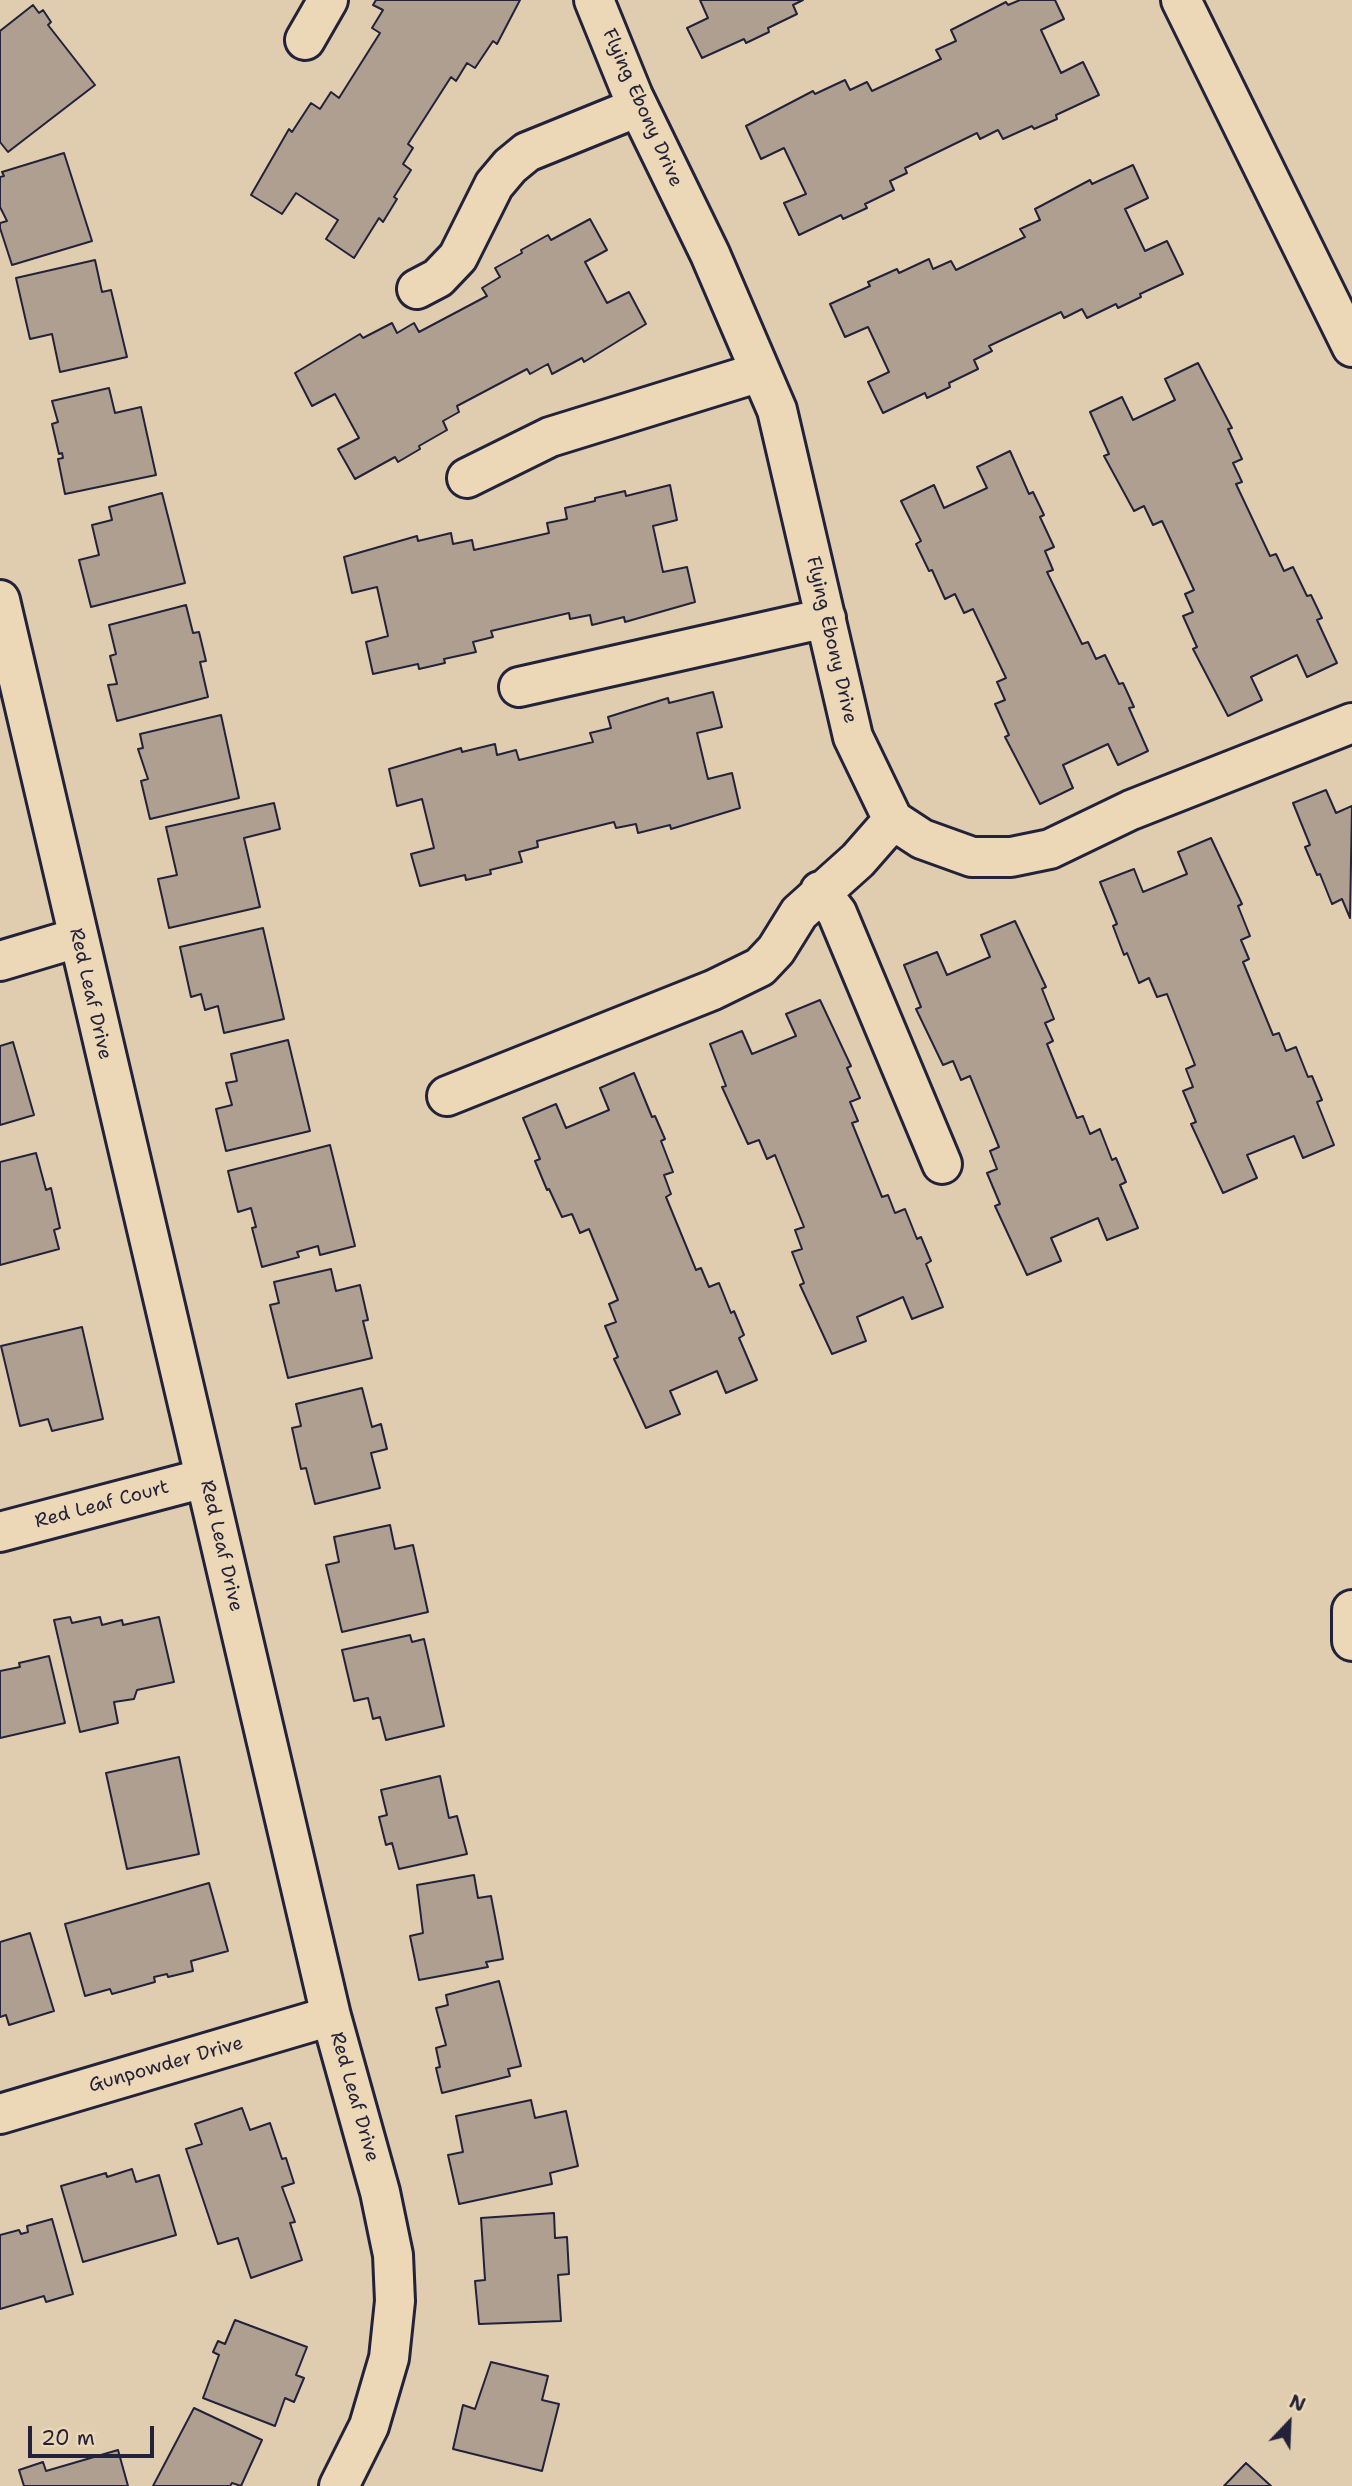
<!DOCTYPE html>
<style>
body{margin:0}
#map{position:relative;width:1352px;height:2486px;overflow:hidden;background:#e0ccae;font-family:"Shantell Sans",sans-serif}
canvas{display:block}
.north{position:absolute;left:1254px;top:2388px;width:70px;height:70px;-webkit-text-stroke:5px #ecd7b6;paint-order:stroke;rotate:23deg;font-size:19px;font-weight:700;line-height:28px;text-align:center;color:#22223b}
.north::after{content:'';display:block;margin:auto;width:24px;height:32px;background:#22223b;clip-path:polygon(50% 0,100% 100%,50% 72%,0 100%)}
.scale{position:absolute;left:28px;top:2426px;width:126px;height:32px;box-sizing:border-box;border:4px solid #22223b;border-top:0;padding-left:9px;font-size:21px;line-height:24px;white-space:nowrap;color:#22223b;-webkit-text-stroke:5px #ecd7b6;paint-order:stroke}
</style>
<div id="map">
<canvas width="1352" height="2486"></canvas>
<div class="north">N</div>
<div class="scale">20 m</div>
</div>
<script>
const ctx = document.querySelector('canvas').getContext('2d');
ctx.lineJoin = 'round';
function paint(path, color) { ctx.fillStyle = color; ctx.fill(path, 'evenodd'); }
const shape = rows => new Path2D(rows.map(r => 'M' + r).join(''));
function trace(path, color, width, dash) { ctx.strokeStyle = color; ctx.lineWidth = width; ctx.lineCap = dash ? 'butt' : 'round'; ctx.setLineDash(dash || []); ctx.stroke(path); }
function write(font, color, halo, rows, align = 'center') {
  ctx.font = font + ' "Shantell Sans",sans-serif'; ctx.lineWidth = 5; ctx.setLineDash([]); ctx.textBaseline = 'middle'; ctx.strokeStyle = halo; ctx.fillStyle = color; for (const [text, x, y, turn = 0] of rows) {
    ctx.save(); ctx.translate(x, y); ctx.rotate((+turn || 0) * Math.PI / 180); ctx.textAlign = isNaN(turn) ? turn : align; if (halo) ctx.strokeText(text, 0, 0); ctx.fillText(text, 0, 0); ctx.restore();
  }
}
const building = shape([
 [376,0,520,0,497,44,493,41,475,68,467,63,456,81,451,77,408,144,413,148,403,164,411,170,394,197,397,199,383,222,379,218,354,258,326,239,338,220,296,193,282,214,251,195,289,129,292,132,311,103,320,109,331,92,339,98,380,33,372,28,383,10,373,5,376,0],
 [700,0,803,0,793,5,797,14,768,28,769,32,746,43,744,39,702,58,687,28,708,18,700,0],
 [1020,0,1055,0,1064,19,1041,30,1061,73,1083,62,1099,95,1056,115,1057,119,1034,129,1032,126,1003,139,998,130,980,139,977,133,905,168,907,173,890,181,894,190,865,204,867,208,843,219,841,215,799,235,784,203,806,194,784,148,761,159,746,126,813,91,815,94,845,80,850,90,867,82,872,91,941,59,936,50,956,41,951,30,1006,2,1008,5,1020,0],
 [33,5,39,13,43,10,51,22,48,25,95,85,8,152,0,142,0,31,33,5],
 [64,153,92,241,12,265,0,228,0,223,7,221,0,207,0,177,4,176,2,172,64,153],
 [1133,165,1148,198,1125,209,1145,251,1167,241,1183,274,1140,294,1141,297,1118,308,1116,304,1087,318,1082,309,1064,318,1061,312,989,346,992,351,974,360,978,369,949,383,950,387,927,398,925,393,883,413,868,382,889,372,868,327,845,337,830,304,870,286,868,282,897,269,899,273,929,259,933,269,951,261,956,270,1025,237,1020,229,1040,220,1035,209,1090,180,1092,184,1133,165],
 [590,219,607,250,585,262,607,303,629,292,646,324,584,362,582,358,552,374,548,364,530,374,527,369,457,406,459,412,443,421,447,430,419,446,420,449,398,462,395,457,355,479,338,449,359,438,335,394,312,406,295,373,360,334,363,338,392,323,397,333,414,323,419,332,487,296,482,288,500,277,495,268,522,253,521,250,548,235,551,240,590,219],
 [95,260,102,292,111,290,127,357,60,372,52,334,30,339,16,278,95,260],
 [1198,363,1232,428,1228,429,1242,459,1233,463,1242,482,1236,484,1270,556,1276,554,1284,571,1293,567,1307,596,1311,595,1322,618,1317,620,1337,663,1307,677,1297,655,1251,677,1262,700,1228,716,1193,649,1197,647,1183,616,1193,612,1185,594,1194,590,1162,521,1153,525,1144,506,1134,511,1104,456,1109,454,1090,412,1122,397,1133,420,1175,400,1165,379,1198,363],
 [109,388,115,413,141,407,156,475,65,494,58,459,63,458,62,453,59,454,52,424,58,422,52,401,109,388],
 [1010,451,1029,494,1033,492,1044,515,1040,517,1054,547,1045,551,1053,570,1047,572,1082,644,1088,642,1096,659,1105,655,1119,684,1123,683,1134,707,1129,708,1148,751,1118,765,1108,744,1063,765,1073,788,1040,804,1005,737,1009,735,995,704,1005,700,997,682,1006,678,973,609,964,613,955,594,945,599,932,570,929,571,916,544,921,541,901,501,934,485,944,508,987,488,977,467,1010,451],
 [670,485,677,520,653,526,663,572,687,567,695,602,625,622,624,617,592,625,590,615,570,619,569,613,491,631,493,637,473,642,476,652,444,659,445,663,419,669,418,664,373,674,366,642,388,636,377,587,352,593,344,557,417,536,418,541,451,533,453,544,472,540,474,550,549,533,547,523,567,519,565,508,595,501,595,498,625,491,626,496,670,485],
 [162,493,185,583,91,607,79,560,99,555,92,525,112,520,109,507,162,493],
 [186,605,193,633,199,632,206,661,200,662,208,697,117,721,108,685,117,684,110,656,116,654,109,625,186,605],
 [713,692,722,727,697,733,708,779,732,773,740,808,671,829,670,825,638,833,636,824,616,828,614,822,537,841,538,847,519,852,522,862,490,870,491,874,466,880,465,875,420,886,411,854,434,848,422,799,397,806,389,769,461,748,462,752,495,744,497,755,516,750,519,760,593,742,590,733,611,728,608,717,668,698,669,703,713,692],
 [221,715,239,798,150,819,141,781,148,779,138,749,143,748,140,734,221,715],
 [1326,790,1336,813,1352,806,1350,918,1342,899,1332,904,1320,874,1317,875,1305,847,1310,845,1293,803,1326,790],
 [274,803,280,829,244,838,260,907,169,928,158,879,177,875,166,827,274,803],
 [1211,838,1242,904,1238,906,1250,936,1241,940,1249,959,1243,962,1273,1035,1279,1033,1286,1051,1296,1047,1308,1077,1312,1076,1322,1100,1317,1102,1334,1145,1303,1158,1294,1136,1247,1155,1257,1178,1223,1193,1191,1124,1196,1122,1183,1091,1193,1087,1186,1069,1195,1065,1167,994,1157,997,1149,978,1139,983,1127,953,1124,955,1113,926,1117,924,1100,882,1134,869,1143,892,1187,874,1178,852,1211,838],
 [1015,921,1046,987,1042,989,1054,1019,1045,1023,1053,1041,1047,1044,1077,1118,1083,1116,1090,1134,1100,1129,1112,1160,1116,1158,1126,1182,1120,1185,1138,1228,1107,1240,1098,1218,1051,1238,1061,1261,1027,1275,995,1206,1000,1204,987,1173,997,1169,990,1151,999,1147,970,1076,961,1080,953,1061,943,1065,916,1009,921,1007,904,965,937,952,947,975,990,957,981,935,1015,921],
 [263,928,284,1019,224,1033,218,1006,205,1010,201,994,191,997,180,947,263,928],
 [820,1000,851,1066,847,1068,860,1098,850,1102,858,1121,852,1123,882,1197,888,1195,895,1213,905,1209,917,1239,921,1237,931,1261,926,1264,943,1307,912,1319,903,1297,857,1317,866,1341,832,1354,800,1285,804,1283,792,1252,802,1249,795,1230,804,1227,775,1155,767,1159,759,1140,748,1144,722,1087,726,1086,710,1044,742,1031,752,1054,796,1036,786,1014,820,1000],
 [288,1040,310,1131,226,1151,216,1109,232,1105,226,1083,237,1081,231,1054,288,1040],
 [13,1042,34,1115,0,1125,0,1046,13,1042],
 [634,1073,652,1117,655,1116,665,1139,661,1141,673,1172,664,1175,671,1194,666,1197,696,1270,701,1268,709,1287,719,1283,731,1313,734,1311,744,1335,739,1338,757,1380,726,1393,717,1371,670,1391,680,1414,646,1428,614,1359,618,1357,605,1326,616,1322,609,1304,618,1300,589,1229,580,1233,572,1214,562,1217,549,1189,547,1190,535,1161,540,1159,523,1118,556,1104,566,1128,609,1110,600,1088,634,1073],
 [330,1145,355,1246,320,1255,318,1246,297,1252,299,1257,262,1267,252,1228,256,1227,251,1208,238,1212,228,1171,330,1145],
 [36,1153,46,1190,51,1188,60,1228,54,1230,59,1249,0,1265,0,1162,36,1153],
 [331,1269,336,1291,360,1285,368,1320,363,1321,372,1358,288,1378,270,1305,279,1303,274,1282,331,1269],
 [82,1327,103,1419,52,1431,48,1419,20,1426,1,1346,82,1327],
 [362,1388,372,1427,381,1424,387,1449,371,1453,380,1488,315,1504,306,1468,301,1469,292,1428,301,1426,296,1404,362,1388],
 [390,1525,395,1549,413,1545,428,1612,342,1632,326,1565,339,1562,334,1537,390,1525],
 [70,1617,72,1623,100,1617,102,1625,122,1620,123,1625,159,1617,174,1682,137,1690,134,1699,114,1702,118,1723,80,1732,54,1620,70,1617],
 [410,1635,412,1642,424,1639,444,1726,386,1740,380,1717,373,1719,368,1698,354,1701,342,1650,410,1635],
 [49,1656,65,1723,0,1738,0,1671,20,1667,19,1663,49,1656],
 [179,1757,199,1854,127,1869,106,1773,179,1757],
 [440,1776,449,1818,457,1816,467,1854,399,1869,392,1843,386,1845,379,1817,387,1815,381,1790,440,1776],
 [474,1875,478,1898,491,1896,503,1959,486,1962,488,1967,419,1980,410,1936,423,1933,417,1885,474,1875],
 [209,1883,228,1951,191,1961,193,1971,168,1977,167,1974,154,1977,155,1982,112,1994,110,1989,85,1996,65,1924,209,1883],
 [30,1933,54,2011,9,2025,6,2015,0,2017,0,1942,30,1933],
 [499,1981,521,2066,508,2069,510,2076,442,2093,436,2068,440,2067,436,2048,446,2045,436,2008,448,2005,446,1995,499,1981],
 [531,2100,535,2118,566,2111,578,2166,550,2173,552,2184,459,2204,448,2155,463,2152,456,2116,531,2100],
 [242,2108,250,2130,270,2123,282,2159,286,2158,294,2183,282,2187,295,2222,290,2223,302,2260,251,2278,238,2238,218,2244,186,2149,202,2144,195,2124,242,2108],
 [132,2169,136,2182,159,2175,176,2235,83,2262,61,2186,106,2173,107,2177,132,2169],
 [554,2213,555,2238,567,2237,569,2274,558,2275,561,2321,479,2324,475,2281,485,2280,481,2218,554,2213],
 [52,2219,73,2294,46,2302,44,2296,0,2309,0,2235,19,2230,21,2234,28,2232,27,2226,52,2219],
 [235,2320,307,2347,296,2375,304,2378,294,2402,285,2398,275,2426,203,2398,219,2355,213,2352,218,2341,225,2344,235,2320],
 [491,2362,548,2376,542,2400,559,2404,542,2471,453,2449,463,2405,475,2409,491,2362],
 [194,2408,262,2440,241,2486,232,2483,230,2486,153,2486,194,2408],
 [118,2450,128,2486,24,2486,19,2470,43,2462,46,2471,118,2450],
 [1246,2463,1271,2486,1224,2486,1246,2463]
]);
paint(building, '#ae9f90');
trace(building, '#22223b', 2);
const minor = shape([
 [594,0,633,96,710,254,777,410,853,737,893,820,922,839,972,857,1011,857,1050,849,1131,810,1352,723],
 [1181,0,1352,347],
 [305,40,328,0],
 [417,289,438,278,458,257,494,185,510,166,527,152,638,107],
 [467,478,550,437,760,372],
 [0,600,331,2016,380,2192,393,2255,395,2301,389,2358,369,2426,339,2486],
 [519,687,826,618],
 [820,891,837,913,942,1164],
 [0,961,77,938],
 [447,1096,713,990,760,967,776,950,799,913,858,860,893,820],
 [0,1532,205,1478],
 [1352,1610,1352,1641],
 [0,2114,331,2016]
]);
trace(minor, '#22223b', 44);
trace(minor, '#ecd7b6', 38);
write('19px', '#22223b', '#ecd7b6', [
 ["Flying Ebony Drive",642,108,66],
 ["Flying Ebony Drive",831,640,77],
 ["Red Leaf Drive",90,994,77],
 ["Red Leaf Court",102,1505,-15],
 ["Red Leaf Drive",221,1546,77],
 ["Gunpowder Drive",166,2065,-16],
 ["Red Leaf Drive",354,2097,74]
]);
</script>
